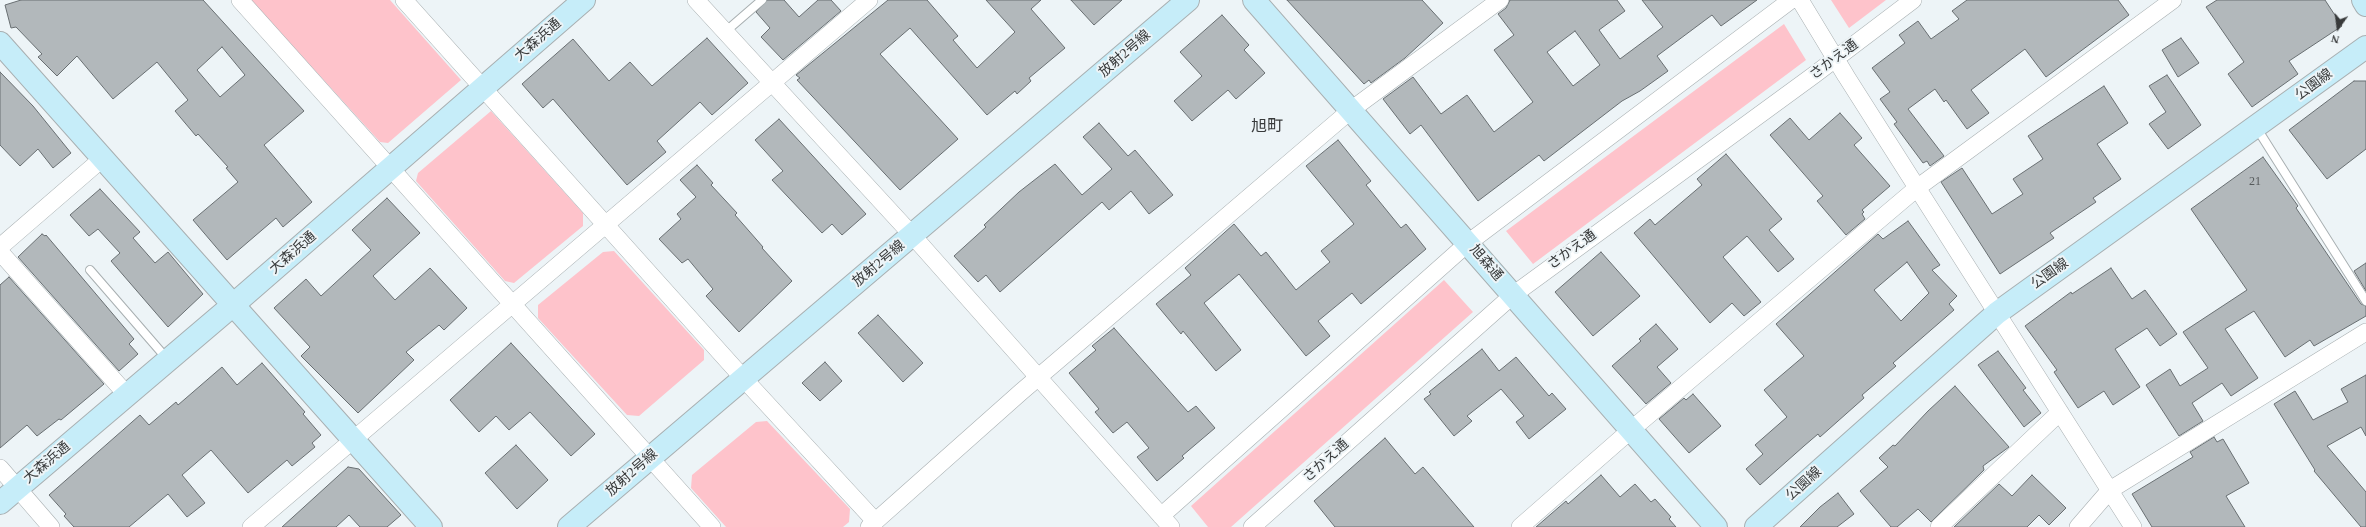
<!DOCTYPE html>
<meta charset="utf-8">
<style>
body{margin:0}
#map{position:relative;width:2366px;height:527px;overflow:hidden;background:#edf4f7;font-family:"Times New Roman",serif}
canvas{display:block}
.north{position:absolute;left:2318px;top:8px;width:40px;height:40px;-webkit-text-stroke:3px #edf4f7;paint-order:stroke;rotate:194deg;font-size:11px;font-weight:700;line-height:16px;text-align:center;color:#383a3b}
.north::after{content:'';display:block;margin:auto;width:14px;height:18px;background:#383a3b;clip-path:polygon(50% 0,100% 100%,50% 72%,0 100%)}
</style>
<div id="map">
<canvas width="2366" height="527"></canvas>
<div class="north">N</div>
</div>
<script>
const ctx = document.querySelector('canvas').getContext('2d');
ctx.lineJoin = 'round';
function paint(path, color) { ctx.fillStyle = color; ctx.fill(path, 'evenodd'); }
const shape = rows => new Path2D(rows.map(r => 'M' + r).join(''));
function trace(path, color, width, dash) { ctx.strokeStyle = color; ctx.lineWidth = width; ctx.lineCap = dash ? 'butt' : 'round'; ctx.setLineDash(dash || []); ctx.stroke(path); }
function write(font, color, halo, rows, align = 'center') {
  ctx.font = font + ' "Times New Roman","Noto Sans JP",serif'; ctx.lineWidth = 4; ctx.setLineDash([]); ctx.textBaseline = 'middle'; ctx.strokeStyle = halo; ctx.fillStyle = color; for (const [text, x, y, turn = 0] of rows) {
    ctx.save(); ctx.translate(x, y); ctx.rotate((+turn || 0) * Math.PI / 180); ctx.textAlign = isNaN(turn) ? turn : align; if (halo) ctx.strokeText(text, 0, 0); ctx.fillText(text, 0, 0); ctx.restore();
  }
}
paint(shape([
 [251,0,390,0,461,80,388,143,380,142],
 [1831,0,1886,0,1849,28],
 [1784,24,1806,60,1533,264,1506,231],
 [491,111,583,213,583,226,514,283,505,281,416,181,418,173],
 [614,251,704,350,704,360,639,416,627,415,538,318,538,305,603,252],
 [1444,280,1473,312,1231,527,1208,527,1191,506],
 [767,421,850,509,849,522,843,527,726,527,691,488,692,475,756,422]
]), '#fec3cb');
const building = shape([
 [21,0,203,0,304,111,264,145,312,202,283,227,276,218,227,260,193,220,238,182,226,168,228,167,198,134,196,136,175,111,188,100,157,62,113,99,77,56,57,76,38,57,42,54,16,27,11,28,5,5,21,0],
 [222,47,245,75,220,97,197,70,222,47],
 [767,0,784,0,799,17,818,0,831,0,841,11,783,60,761,37,770,28,756,12,767,0],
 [888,0,927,0,958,36,953,40,977,68,1015,32,986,0,1041,0,1031,9,1065,48,1029,78,1031,81,1017,94,1015,91,987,115,910,28,880,54,958,139,900,190,797,80,800,78,796,75,888,0],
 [1071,0,1122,0,1094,25,1071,0],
 [1287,0,1422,0,1443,23,1405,58,1371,83,1369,80,1364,84,1287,0],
 [1510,0,1617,0,1625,11,1599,30,1620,59,1663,27,1642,0,1757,0,1721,26,1712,15,1657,56,1668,71,1640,91,1622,101,1544,161,1539,155,1478,201,1421,125,1410,134,1383,99,1413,77,1441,114,1467,95,1494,132,1533,102,1494,50,1514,35,1498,14,1506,8,1510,0],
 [1575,31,1600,65,1573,86,1547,52,1575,31],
 [1967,0,2118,0,2129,15,2046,77,2025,49,1971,90,1989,113,1967,129,1946,100,1944,102,1935,89,1908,109,1944,156,1930,166,1927,161,1923,163,1894,124,1897,122,1880,99,1890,92,1872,68,1905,43,1899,35,1918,21,1931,39,1959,19,1952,11,1967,0],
 [2217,0,2325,0,2342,26,2289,61,2298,74,2252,107,2228,74,2244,62,2206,7,2217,0],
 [1222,15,1249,45,1244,50,1265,73,1236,99,1228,90,1192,121,1174,101,1202,76,1180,52,1222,15],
 [707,38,748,83,712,115,700,102,657,141,666,152,627,185,553,99,543,108,522,84,573,39,609,81,630,62,652,86,707,38],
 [2181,38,2199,63,2178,77,2162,50,2181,38],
 [0,72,33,106,71,153,53,168,38,149,20,166,0,145,0,72],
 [2167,75,2201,125,2168,149,2149,124,2166,112,2149,86,2167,75],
 [2354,81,2366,81,2366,149,2327,179,2289,130,2354,81],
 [2104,86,2128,123,2097,144,2121,179,2093,198,2096,202,2050,233,2054,238,2000,274,1941,182,1962,168,1992,214,2023,194,2013,179,2043,159,2028,136,2104,86],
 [1840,113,1862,138,1854,145,1890,186,1862,210,1864,212,1862,214,1865,219,1846,235,1817,201,1823,196,1770,135,1790,118,1809,140,1840,113],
 [779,119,866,214,842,235,832,224,822,233,772,180,783,171,755,140,779,119],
 [1099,123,1128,156,1135,150,1173,195,1149,214,1131,191,1109,210,1102,202,1000,292,986,275,978,282,954,256,986,227,984,225,1019,192,1055,164,1082,195,1112,169,1083,137,1099,123],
 [1338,140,1371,181,1366,185,1401,228,1406,224,1426,249,1361,304,1352,293,1318,321,1330,336,1306,356,1239,274,1204,303,1241,350,1216,371,1183,331,1181,334,1156,304,1191,275,1185,268,1234,224,1261,256,1266,252,1296,290,1330,262,1321,251,1354,224,1306,166,1338,140],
 [1726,154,1782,219,1769,230,1794,259,1778,272,1747,236,1723,257,1761,302,1744,316,1732,303,1710,323,1634,233,1650,219,1655,225,1702,185,1697,179,1726,154],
 [2263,157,2298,206,2296,208,2361,304,2366,306,2366,316,2314,346,2310,340,2285,357,2254,311,2225,329,2258,378,2231,396,2222,383,2192,403,2203,421,2179,436,2146,385,2170,369,2180,386,2208,368,2183,332,2247,290,2191,209,2263,157],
 [697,165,713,183,711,185,737,213,735,215,763,247,762,248,792,281,739,332,706,296,713,289,688,259,682,263,659,239,681,219,677,214,696,197,680,180,697,165],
 [100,189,140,232,133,238,155,263,168,252,203,294,168,327,111,261,120,253,98,229,89,236,70,215,100,189],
 [387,198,420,233,373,276,395,300,430,268,467,308,444,330,439,325,406,352,414,360,358,413,301,356,310,347,274,308,306,279,321,296,371,250,352,230,387,198],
 [1908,221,1940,265,1932,270,1957,296,1949,304,1954,310,1893,363,1896,366,1862,395,1864,398,1820,437,1818,434,1804,446,1760,485,1746,469,1763,454,1755,445,1787,417,1764,390,1804,356,1776,324,1878,234,1883,239,1908,221],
 [1907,262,1929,293,1901,321,1874,290,1907,262],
 [42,234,45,236,46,235,134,339,129,344,138,354,119,371,18,257,42,234],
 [1601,252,1640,296,1593,336,1555,292,1601,252],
 [2366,263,2366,291,2354,271,2366,263],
 [2111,268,2132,299,2145,290,2177,334,2160,346,2147,328,2115,349,2140,387,2113,405,2104,391,2078,408,2054,372,2057,370,2025,326,2071,292,2072,294,2111,268],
 [9,277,104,384,61,420,59,419,37,436,27,425,0,448,0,285,9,277],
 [878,315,923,363,903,382,858,333,878,315],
 [1656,324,1678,349,1657,367,1671,383,1646,404,1612,366,1641,341,1639,339,1656,324],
 [1114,328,1188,412,1196,406,1215,428,1182,456,1184,458,1157,481,1137,457,1149,448,1127,422,1113,433,1095,412,1099,409,1069,373,1096,350,1092,346,1114,328],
 [511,343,595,434,571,456,530,412,509,430,496,416,479,432,450,400,511,343],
 [1482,349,1499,371,1516,357,1549,396,1552,393,1566,409,1529,439,1516,422,1524,416,1501,389,1467,416,1472,421,1454,436,1424,399,1431,394,1429,392,1482,349],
 [1998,351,2026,388,2023,390,2041,413,2024,427,1978,365,1998,351],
 [825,362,842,381,820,401,802,383,825,362],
 [262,363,305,412,303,414,321,435,312,443,315,447,292,466,287,460,248,493,211,450,182,475,205,503,187,517,168,494,129,527,74,527,64,516,66,514,49,495,140,415,149,425,176,402,178,405,222,367,237,385,262,363],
 [2366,375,2366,436,2361,427,2327,446,2366,492,2366,527,2361,527,2314,471,2315,470,2274,404,2295,391,2313,420,2348,402,2341,389,2366,375],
 [1955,386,2009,447,1983,466,1984,470,1931,522,1918,509,1897,527,1891,527,1860,491,1888,467,1879,458,1893,445,1895,446,1928,411,1955,386],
 [1693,394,1721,426,1689,453,1659,419,1684,398,1686,400,1693,394],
 [2214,437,2217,442,2223,439,2249,483,2226,496,2245,527,2152,527,2132,494,2193,457,2190,452,2214,437],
 [1385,438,1415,474,1423,467,1474,527,1335,527,1314,501,1385,438],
 [516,445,548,480,517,509,485,473,516,445],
 [348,467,359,469,401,515,387,527,360,527,349,515,336,527,282,527,348,467],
 [1601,475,1620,497,1635,484,1651,502,1655,499,1671,517,1669,519,1676,527,1536,527,1566,501,1568,504,1601,475],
 [2032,475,2066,508,2049,525,2039,515,2027,527,1954,527,1999,484,2012,496,2032,475],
 [1838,493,1854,514,1837,527,1800,527,1820,507,1838,493]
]);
paint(building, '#b2b8bb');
trace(building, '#696f72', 1);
const lane = shape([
 [725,32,762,0],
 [2256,127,2366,301],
 [90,270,168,360]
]);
const street = shape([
 [240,0,712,527],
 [404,0,744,379,875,521],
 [696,0,913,236,1171,527],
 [1800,0,1846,76,2133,527],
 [0,247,103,158],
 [0,252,127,395],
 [0,468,51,527],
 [1161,516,1468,243,1791,0],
 [251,527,869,0],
 [869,527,1021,392,1351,110,1500,0],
 [1252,527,1513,295,1814,75,1913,0],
 [1520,527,1632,429,1917,188,2173,0],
 [1939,527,2060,412],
 [2078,527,2110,490,2366,332]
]);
const secondary = shape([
 [1254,0,1716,527],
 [2363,0,2366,5],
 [0,43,431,527],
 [0,503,233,305,584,0],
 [569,527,1188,0],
 [1756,527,1997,313,2366,47]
]);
trace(lane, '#a8afb1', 10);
trace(street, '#a8afb1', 18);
trace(secondary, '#a8afb1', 24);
trace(lane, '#fff', 8);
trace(street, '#fff', 17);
trace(secondary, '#c6edf9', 22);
write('12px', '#565a5b', null, [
 ["21",2255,182]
]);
write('14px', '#383a3b', '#edf4f7', [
 ["大森浜通",538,40,-41],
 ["放射2号線",1125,54,-41],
 ["さかえ通",1834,60,-37],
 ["公園線",2314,85,-36],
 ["さかえ通",1572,250,-36],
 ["大森浜通",293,253,-41],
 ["旭森通",1486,263,49],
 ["放射2号線",879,264,-40],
 ["公園線",2050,274,-35],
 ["さかえ通",1326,461,-42],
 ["大森浜通",47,463,-40],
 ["放射2号線",632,473,-41],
 ["公園線",1804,484,-42]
]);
write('16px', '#383a3b', '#edf4f7', [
 ["旭町",1267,127]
]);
</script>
